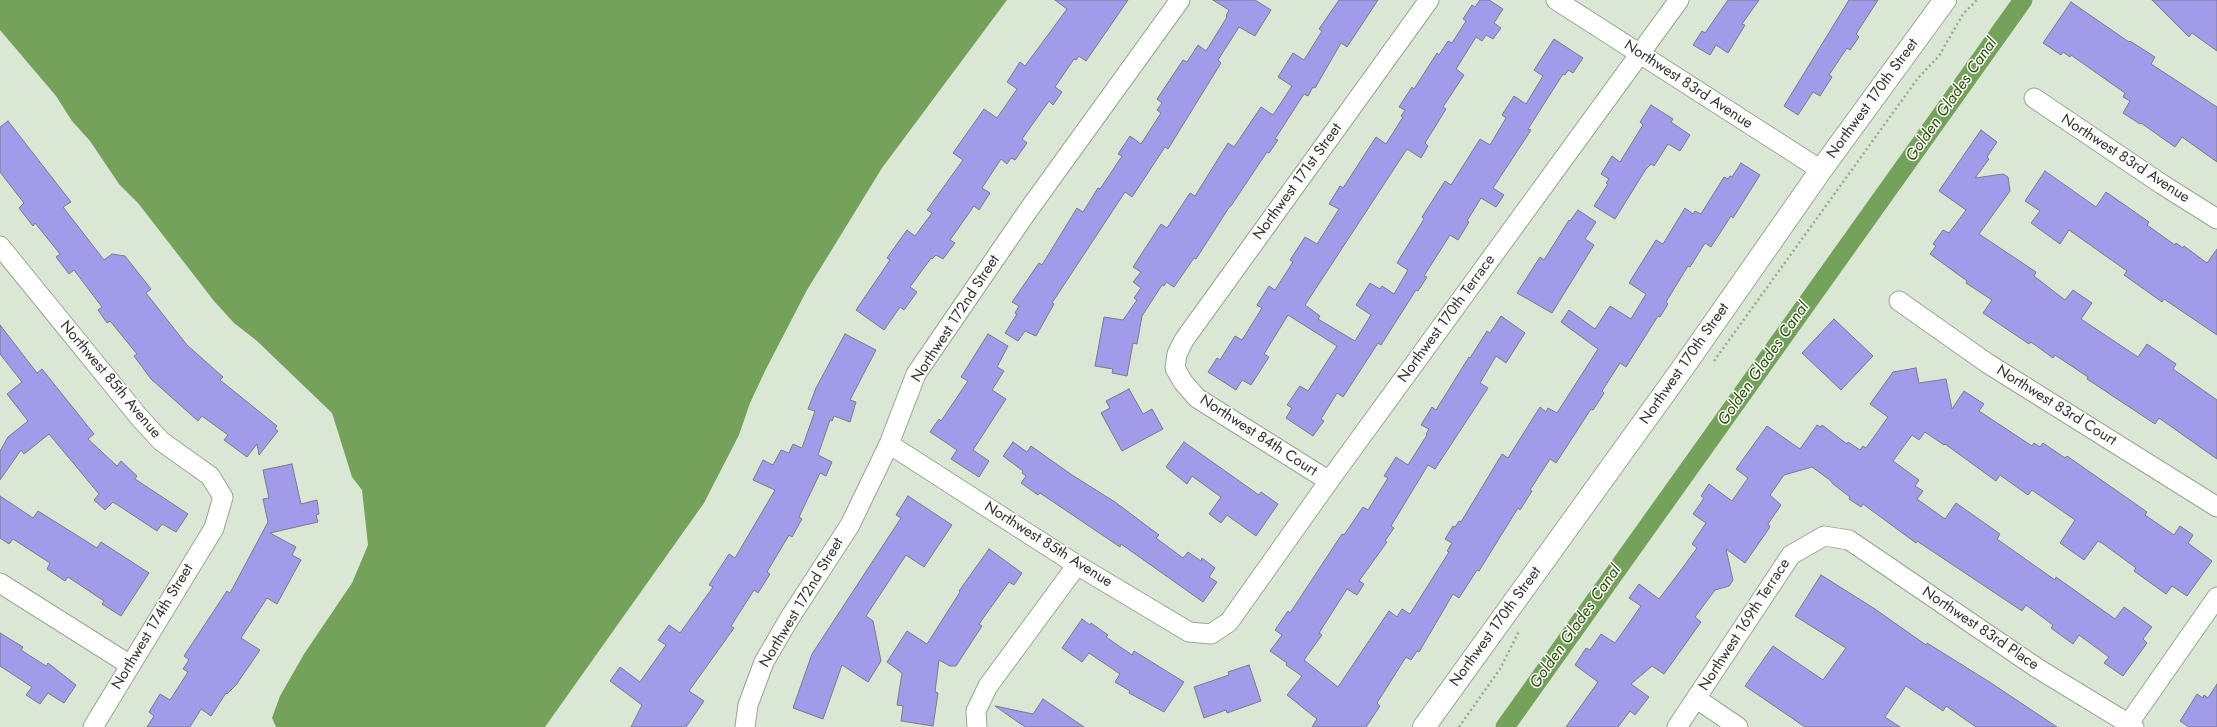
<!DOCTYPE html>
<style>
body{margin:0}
canvas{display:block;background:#dbe7d5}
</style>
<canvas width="2217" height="727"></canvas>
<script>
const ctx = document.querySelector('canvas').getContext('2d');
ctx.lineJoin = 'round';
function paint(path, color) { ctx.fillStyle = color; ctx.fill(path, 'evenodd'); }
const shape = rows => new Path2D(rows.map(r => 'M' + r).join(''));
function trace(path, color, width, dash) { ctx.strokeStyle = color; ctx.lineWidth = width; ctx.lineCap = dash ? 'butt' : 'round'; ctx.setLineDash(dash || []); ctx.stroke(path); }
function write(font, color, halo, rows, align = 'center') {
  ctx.font = font + ' Jost,sans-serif'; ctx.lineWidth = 3; ctx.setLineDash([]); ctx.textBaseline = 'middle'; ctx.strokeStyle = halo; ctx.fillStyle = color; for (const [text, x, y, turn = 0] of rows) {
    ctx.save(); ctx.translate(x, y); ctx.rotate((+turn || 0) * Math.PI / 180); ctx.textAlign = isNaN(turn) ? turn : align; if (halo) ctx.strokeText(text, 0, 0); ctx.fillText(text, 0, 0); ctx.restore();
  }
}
paint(shape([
 [0,0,1007,0,882,168,807,290,766,369,750,403,739,435,704,503,545,727,276,727,272,718,280,696,304,654,352,583,368,545,362,490,352,477,332,413,257,341,234,323,214,301,138,203,119,184,90,141,72,121,56,96,0,30]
]), '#75a25b');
trace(shape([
 [1505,727,2023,0]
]), '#75a25b', 19);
const building = shape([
 [1055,0,1128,0,1086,61,1079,56,1076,60,1074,59,1055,87,1062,92,1053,105,1049,101,1022,139,1027,143,1015,160,1011,158,1007,164,1001,159,982,188,990,193,979,210,974,206,950,240,955,243,943,259,936,255,932,259,931,258,910,287,917,292,904,310,900,307,884,330,856,310,890,260,887,258,907,230,915,236,932,213,927,210,963,160,953,153,984,109,997,118,1017,89,1007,82,1020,62,1025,66,1067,9,1055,0],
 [1213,0,1255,0,1271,10,1255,36,1239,27,1218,60,1221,63,1168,149,1165,147,1132,197,1125,192,1052,303,1054,304,1036,336,1025,331,1018,341,1005,333,1017,314,1015,313,1019,306,1012,302,1039,263,1042,265,1077,208,1083,212,1098,188,1100,189,1122,156,1118,154,1130,136,1141,144,1161,113,1157,110,1162,103,1157,99,1183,60,1187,62,1198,45,1206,51,1227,17,1226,16,1229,10,1213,0],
 [1339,0,1378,0,1347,47,1341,43,1315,88,1313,87,1308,96,1304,94,1275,139,1278,140,1269,153,1267,152,1231,206,1230,206,1196,259,1194,258,1174,287,1166,282,1164,286,1162,285,1142,316,1137,344,1133,343,1127,376,1112,373,1113,369,1095,366,1104,317,1123,320,1137,300,1134,298,1141,288,1133,282,1141,272,1133,267,1161,224,1167,228,1190,193,1195,196,1228,143,1234,147,1261,107,1273,115,1292,86,1278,77,1293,53,1304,60,1322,31,1319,29,1339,0],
 [1480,0,1489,0,1503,9,1494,23,1501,28,1493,39,1486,35,1482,41,1476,37,1456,69,1464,75,1443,107,1446,109,1425,143,1428,146,1421,158,1407,149,1305,305,1320,316,1318,319,1355,341,1371,315,1356,305,1370,283,1380,289,1382,286,1394,294,1408,270,1397,263,1424,219,1422,217,1445,181,1451,185,1480,139,1490,145,1506,118,1502,115,1514,96,1526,104,1543,76,1534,70,1554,39,1583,58,1573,73,1568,70,1565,75,1563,74,1528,129,1531,130,1493,188,1504,195,1496,207,1481,198,1467,221,1469,222,1458,240,1450,235,1424,276,1427,277,1418,291,1416,290,1381,345,1378,343,1343,397,1337,393,1321,419,1324,421,1313,436,1286,418,1292,408,1287,405,1300,386,1308,391,1337,346,1288,315,1264,354,1269,357,1251,385,1242,380,1236,390,1208,372,1217,358,1220,360,1235,336,1242,340,1262,308,1257,305,1269,286,1275,290,1293,262,1290,260,1305,237,1317,244,1339,209,1329,204,1340,186,1343,188,1376,137,1386,144,1403,117,1401,116,1405,110,1399,107,1412,87,1414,89,1437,53,1439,55,1448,41,1452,43,1466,21,1463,19,1472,5,1475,7,1480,0],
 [1728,0,1759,0,1742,24,1745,25,1728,53,1716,45,1710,55,1693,45,1702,31,1705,33,1728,0],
 [1849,0,1878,0,1856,34,1859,37,1850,50,1847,48,1829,75,1832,77,1820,96,1813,92,1798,115,1784,106,1849,0],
 [2152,0,2217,0,2217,51,2192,33,2189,37,2152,0],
 [2071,2,2129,42,2130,41,2155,57,2151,64,2217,107,2217,162,2182,137,2175,147,2141,123,2140,124,2123,113,2130,101,2123,97,2125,93,2071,55,2070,57,2063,52,2061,55,2043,43,2071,2],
 [1651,105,1673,119,1671,122,1690,135,1680,151,1668,144,1654,166,1651,164,1646,169,1615,219,1594,206,1608,184,1606,183,1609,179,1601,174,1612,156,1620,162,1643,125,1640,122,1651,105],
 [8,121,71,202,63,207,104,260,112,254,125,256,151,289,146,293,187,345,223,377,220,380,277,426,275,429,278,431,259,455,257,444,247,457,224,440,228,435,202,416,198,421,151,379,134,356,137,354,110,321,107,323,98,310,102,307,74,270,69,274,56,257,60,254,35,223,33,226,19,208,24,203,0,172,0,127,8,121],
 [1981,130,1997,142,1987,157,1989,159,1975,178,2003,174,2008,177,2010,191,1979,234,2036,272,2034,276,2065,300,2073,290,2092,303,2081,319,2138,357,2147,344,2176,364,2173,369,2217,400,2217,459,2159,418,2155,424,2087,379,2088,377,2055,355,2053,358,2031,342,2029,344,1983,313,1992,300,1966,283,1967,281,1930,254,1936,246,1933,244,1943,230,1949,233,1966,210,1939,191,1981,130],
 [1741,163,1760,175,1733,218,1731,216,1711,247,1705,243,1690,267,1688,266,1666,302,1668,304,1660,317,1658,316,1626,367,1620,363,1602,391,1604,393,1599,401,1593,410,1591,409,1556,463,1550,459,1530,490,1532,491,1520,510,1518,508,1479,571,1477,570,1459,598,1453,594,1419,652,1417,651,1411,660,1406,657,1377,703,1380,706,1366,727,1312,727,1317,719,1287,695,1302,676,1286,665,1287,663,1270,651,1282,635,1275,630,1288,611,1290,613,1342,534,1344,535,1363,507,1368,510,1388,478,1384,476,1396,457,1408,465,1427,435,1426,434,1429,429,1421,425,1432,407,1436,410,1469,357,1470,358,1487,331,1490,333,1501,316,1525,333,1506,363,1496,356,1480,383,1488,388,1435,469,1428,465,1391,526,1394,528,1385,541,1387,542,1359,581,1364,584,1357,595,1347,589,1319,633,1322,635,1304,660,1338,687,1389,611,1397,617,1402,609,1410,614,1449,552,1447,551,1452,543,1445,539,1453,526,1455,527,1459,521,1461,522,1502,454,1508,458,1540,407,1546,412,1548,408,1557,413,1598,349,1561,322,1569,310,1595,329,1610,306,1631,319,1646,294,1629,283,1656,240,1663,244,1685,208,1693,214,1695,211,1701,214,1724,177,1728,179,1730,176,1732,177,1741,163],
 [2045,171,2096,207,2106,192,2149,222,2147,225,2175,245,2176,243,2183,248,2184,246,2207,263,2217,249,2217,335,2164,299,2162,302,2124,275,2127,271,2069,230,2060,244,2031,223,2040,211,2025,201,2045,171],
 [1578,210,1596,222,1585,239,1594,245,1552,313,1517,293,1540,257,1544,260,1569,220,1570,221,1578,210],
 [1834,319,1873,356,1841,390,1802,353,1834,319],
 [0,325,37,373,42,369,94,434,88,439,117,466,121,461,137,476,135,479,188,514,176,532,162,524,157,531,113,502,105,510,94,500,99,494,49,434,24,454,21,450,0,480,0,451,8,437,28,421,7,394,22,382,0,354,0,325],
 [845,334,876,350,850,400,856,402,850,422,834,416,832,421,830,420,818,455,832,462,826,476,820,473,799,517,802,519,792,537,789,535,767,572,770,574,758,593,754,590,731,626,734,628,689,691,704,701,686,727,631,727,642,705,610,681,620,667,640,682,666,645,658,640,669,625,680,633,713,587,709,585,729,554,735,558,775,490,753,480,763,460,773,465,781,450,789,453,793,444,802,448,815,411,808,409,816,388,845,334],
 [988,334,1008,346,997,367,1004,371,992,390,1006,399,973,450,989,461,979,477,951,459,957,450,930,432,939,419,941,421,968,381,961,377,988,334],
 [1916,368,1919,383,1946,379,1952,409,1964,391,1984,404,1979,411,2032,446,2034,443,2040,447,2043,443,2065,458,2067,456,2147,512,2145,515,2174,535,2180,526,2193,535,2188,543,2212,561,2187,596,2172,586,2166,594,2134,571,2136,568,2102,543,2098,541,2084,560,2060,543,2075,520,2032,490,2028,495,2000,475,1996,481,1945,444,1944,445,1925,432,1919,440,1912,435,1893,461,1919,480,1915,486,1923,491,1917,499,1945,519,1956,503,2000,534,1997,539,2055,580,2056,577,2115,619,2124,607,2152,627,2143,639,2147,643,2123,676,2104,663,2109,657,2079,635,2073,644,2051,628,2053,625,2026,605,2022,611,1917,541,1916,543,1863,504,1861,507,1849,499,1850,497,1833,484,1830,480,1812,467,1784,475,1770,495,1781,505,1768,524,1770,527,1745,563,1726,549,1733,580,1729,586,1715,590,1695,617,1701,622,1664,674,1652,666,1631,684,1649,697,1635,715,1630,711,1618,727,1566,727,1598,682,1575,665,1586,648,1590,650,1601,634,1615,643,1641,606,1629,598,1639,584,1659,599,1681,570,1697,548,1692,544,1706,523,1693,514,1704,498,1701,496,1709,484,1732,501,1748,478,1736,469,1767,426,1800,449,1817,425,1821,427,1822,425,1847,444,1848,442,1860,450,1863,446,1866,448,1888,417,1870,404,1893,372,1916,368],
 [1129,389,1143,414,1152,409,1163,429,1122,451,1101,413,1110,408,1106,401,1129,389],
 [1013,442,1027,452,1031,446,1072,475,1115,502,1159,535,1156,538,1183,558,1188,552,1201,561,1202,558,1215,568,1209,577,1217,582,1203,602,1121,544,1120,547,1040,493,1038,495,1021,483,1026,476,1022,473,1023,471,1003,456,1013,442],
 [1184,442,1259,495,1261,492,1278,504,1256,536,1227,515,1221,523,1209,514,1221,497,1192,476,1187,484,1166,467,1184,442],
 [292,464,301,504,317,500,319,514,316,515,318,522,270,533,296,547,292,555,301,560,277,604,267,598,241,638,260,650,236,685,227,694,226,693,211,716,201,709,190,727,147,727,154,716,149,712,160,694,170,700,188,672,183,669,189,660,184,656,227,591,230,593,268,522,263,499,269,498,263,470,292,464],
 [0,496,33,518,38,511,97,548,101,542,149,573,121,616,102,604,104,601,68,577,65,581,47,569,50,563,13,539,9,544,0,538,0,496],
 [908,496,952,525,924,567,906,555,866,616,873,621,881,661,868,682,842,665,823,719,793,708,812,654,901,518,896,515,908,496],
 [989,549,1022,573,1014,585,1009,582,979,624,982,626,956,666,950,666,939,660,935,692,938,693,933,726,901,721,903,706,897,705,902,673,887,662,907,631,927,644,960,592,959,591,989,549],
 [1821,575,1875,609,1926,645,1927,643,1988,681,2057,727,1976,727,1946,706,1943,711,1906,686,1885,717,1900,727,1805,727,1745,686,1773,646,1823,680,1846,648,1795,616,1821,575],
 [1082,619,1090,625,1091,623,1108,635,1106,637,1132,655,1134,651,1184,682,1164,712,1129,693,1130,691,1115,682,1120,674,1089,653,1082,662,1062,648,1082,619],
 [0,633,23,647,21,650,46,666,48,663,76,685,64,703,48,693,40,704,26,695,32,687,0,666,0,633],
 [1249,665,1261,701,1227,713,1226,710,1204,718,1194,687,1229,675,1228,672,1249,665],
 [2217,684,2217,727,2189,727,2180,721,2197,694,2203,698,2204,695,2208,698,2217,684],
 [1043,699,1084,727,1025,727,995,706,1033,714,1043,699]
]);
paint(building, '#a19be9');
trace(building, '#7a7a8c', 1);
const minor = shape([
 [1556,0,1821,170],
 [2034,98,2163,185,2217,219],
 [0,246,139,417,161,441,210,476,223,497,214,528,93,727],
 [1899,301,1987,363,2217,507],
 [889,444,1077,565,1189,632,1211,634,1229,622,1329,481,1679,0],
 [1329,481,1197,398,1183,382,1175,368,1177,354,1184,340,1429,0],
 [0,583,130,665],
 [1697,699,1738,727],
 [2129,723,2217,597],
 [745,727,748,705,764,662,789,619,850,525,889,444,916,374,1027,212,1180,0],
 [977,727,976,711,988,686,1077,565],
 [1677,727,1791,555,1824,536,1849,540,2037,668,2134,727]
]);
const tertiary = shape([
 [1424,727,1682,369,1821,170,1945,0]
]);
trace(minor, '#99a493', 21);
trace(tertiary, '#99a493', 24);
trace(shape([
 [1714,361,1918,78,1939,56,1963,14,1977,0],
 [1459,727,1500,669,1519,631]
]), '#9ca597', 2.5, [2, 3]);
trace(minor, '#fff', 19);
trace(tertiary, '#fff', 22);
write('15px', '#31352e', '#fff', [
 ["Northwest 83rd Avenue",1688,85,33],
 ["Northwest 170th Street",1873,99,-54],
 ["Northwest 83rd Avenue",2125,159,33],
 ["Northwest 171st Street",1298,182,-54],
 ["Northwest 172nd Street",956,319,-57],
 ["Northwest 170th Terrace",1447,319,-54],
 ["Northwest 170th Street",1685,364,-55],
 ["Northwest 85th Avenue",110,380,50],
 ["Northwest 83rd Court",2056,406,32],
 ["Northwest 84th Court",1258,436,33],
 ["Northwest 85th Avenue",1048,545,32],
 ["Northwest 172nd Street",802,603,-59],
 ["Northwest 169th Terrace",1745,625,-57],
 ["Northwest 174th Street",153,627,-59],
 ["Northwest 170th Street",1496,627,-54],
 ["Northwest 83rd Place",1980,629,34]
]);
write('italic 16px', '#265000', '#fff', [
 ["Golden Glades Canal",1952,100,-55],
 ["Golden Glades Canal",1764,364,-55],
 ["Golden Glades Canal",1576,627,-55]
]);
</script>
